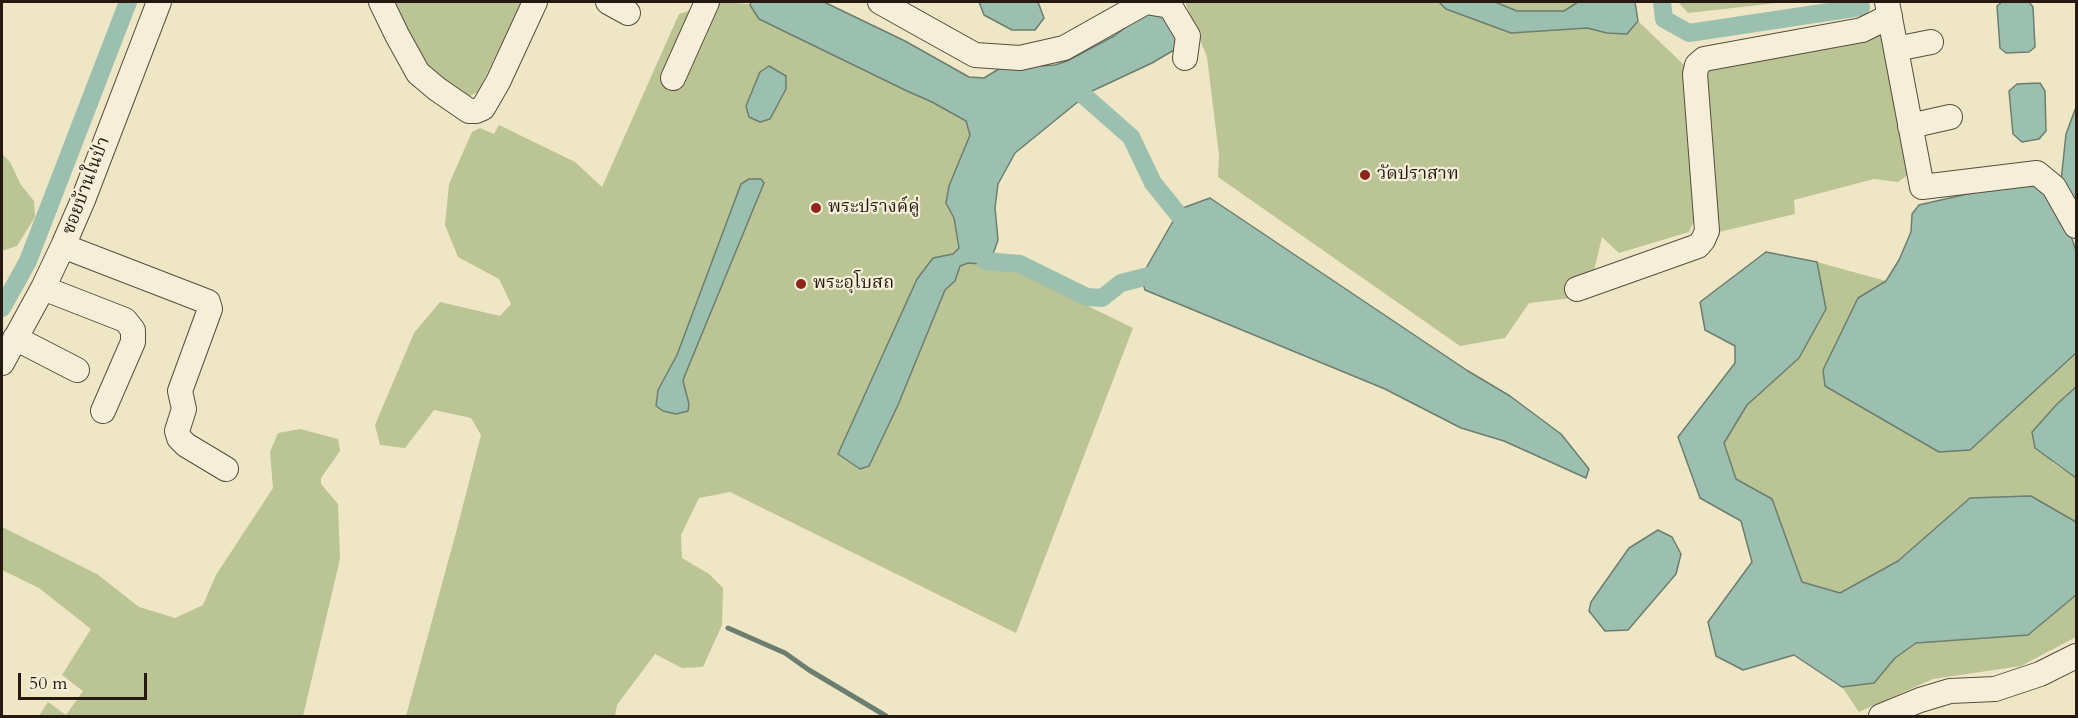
<!DOCTYPE html>
<meta charset="utf-8">
<style>
body{margin:0}
#map{position:relative;width:2078px;height:718px;overflow:hidden;background:#efe6c5;font-family:Cardo,serif}
canvas{display:block}
.frame{position:absolute;inset:0;border:3px solid #261a10;pointer-events:none}
.scale{position:absolute;left:18px;top:673px;width:129px;height:27px;box-sizing:border-box;border:3px solid #261a10;border-top:0;padding-left:8px;font-size:18px;line-height:21px;white-space:nowrap;color:#261a10;-webkit-text-stroke:4px #f5efd9;paint-order:stroke}
</style>
<div id="map">
<canvas width="2078" height="718"></canvas>
<div class="frame"></div>
<div class="scale">50 m</div>
</div>
<script>
const ctx = document.querySelector('canvas').getContext('2d');
ctx.lineJoin = 'round';
function paint(path, color) { ctx.fillStyle = color; ctx.fill(path, 'evenodd'); }
const shape = rows => new Path2D(rows.map(r => 'M' + r).join(''));
function trace(path, color, width, dash) { ctx.strokeStyle = color; ctx.lineWidth = width; ctx.lineCap = dash ? 'butt' : 'round'; ctx.setLineDash(dash || []); ctx.stroke(path); }
function write(font, color, halo, rows, align = 'center') {
  ctx.font = font + ' Cardo,"Noto Serif Thai",serif'; ctx.lineWidth = 4.5; ctx.setLineDash([]); ctx.textBaseline = 'middle'; ctx.strokeStyle = halo; ctx.fillStyle = color; for (const [text, x, y, turn = 0] of rows) {
    ctx.save(); ctx.translate(x, y); ctx.rotate((+turn || 0) * Math.PI / 180); ctx.textAlign = isNaN(turn) ? turn : align; if (halo) ctx.strokeText(text, 0, 0); ctx.fillText(text, 0, 0); ctx.restore();
  }
}
paint(shape([
 [389,2,522,2,478,92,466,98,428,72],
 [716,2,750,4,759,19,907,91,932,102,966,122,970,135,949,186,946,203,954,218,959,248,953,254,933,258,898,405,945,290,955,281,960,266,968,263,1012,269,1133,328,1016,633,730,492,699,498,681,535,682,558,709,574,723,588,722,625,703,667,682,668,655,654,617,705,615,716,406,716,458,525,481,435,471,418,434,410,405,448,380,445,375,425,414,333,440,302,500,316,511,304,499,279,458,257,445,225,449,184,472,132,480,128,494,134,499,125,575,162,602,187,679,14],
 [1185,2,1439,2,1446,9,1511,33,1587,28,1607,33,1627,34,1638,21,1684,65,1698,212,1689,232,1619,253,1602,237,1588,296,1529,303,1505,338,1460,346,1218,177,1219,155,1207,57],
 [1495,2,1578,2,1578,3,1564,11,1517,11],
 [1678,2,1785,2,1688,13],
 [1878,31,1886,37,1912,172,1898,182,1874,179,1794,200,1795,214,1719,232,1708,170,1704,78,1712,65],
 [2,154,10,162,21,185,34,201,35,217,17,246,2,251],
 [1817,262,1886,281,1874,287,1829,359,1823,370,1825,386,1939,452,1970,450,2076,353,2076,387,2057,404,2053,463,2076,478,2076,522,2031,496,1970,498,1898,561,1840,593,1802,582,1772,499,1736,479,1724,443,1747,405,1799,358,1826,309],
 [300,429,338,439,340,451,321,478,321,484,338,504,340,559,303,716,39,716,48,702,66,715,83,691,62,675,91,629,39,588,2,570,2,527,97,574,139,607,175,618,203,605,216,575,273,488,270,452,278,433],
 [2076,595,2076,637,2021,666,1933,679,1859,712,1842,687,1874,683,1895,658,1916,643,2028,635]
]), '#bac494');
const water = shape([
 [751,2,824,2,905,41,969,77,984,78,1007,64,1028,67,1055,65,1067,61,1114,36,1148,11,1157,11,1174,26,1179,39,1174,50,1152,63,1090,92,1015,153,998,184,995,208,998,240,993,254,981,264,968,263,960,266,955,281,945,290,898,405,869,466,860,469,838,454,917,279,933,258,953,254,959,248,954,218,946,203,949,186,970,135,966,121,932,102,907,91,759,19,750,5,751,2],
 [979,2,1038,2,1044,18,1035,30,1012,30,984,15,979,2],
 [1439,2,1495,2,1517,11,1564,11,1578,2,1635,2,1638,21,1627,34,1607,33,1587,28,1511,33,1446,9,1439,2],
 [2002,2,2029,2,2033,7,2035,47,2029,52,2006,53,2000,48,1997,6,2002,2],
 [769,66,786,76,786,89,770,119,760,122,749,117,746,106,760,72,769,66],
 [2040,83,2045,91,2046,131,2039,139,2022,142,2013,134,2009,91,2017,84,2040,83],
 [2076,107,2076,202,2061,181,2066,134,2076,107],
 [749,179,761,179,764,183,685,375,683,381,689,404,688,411,676,414,663,411,656,406,658,390,677,355,741,184,749,179],
 [2002,186,2040,186,2066,221,2076,251,2076,353,1970,450,1939,452,1825,386,1823,370,1858,298,1886,281,1899,260,1911,232,1912,214,1919,205,2002,186],
 [1210,198,1468,371,1510,396,1561,434,1589,469,1586,478,1504,441,1461,428,1385,389,1145,290,1141,277,1180,209,1210,198],
 [1766,252,1817,262,1826,309,1799,358,1747,405,1724,443,1736,479,1772,499,1802,582,1840,593,1898,561,1970,498,2031,496,2076,522,2076,595,2028,635,1916,643,1895,658,1874,683,1842,687,1794,655,1743,670,1716,656,1708,622,1752,562,1741,521,1700,498,1678,437,1735,363,1735,346,1705,330,1700,302,1766,252],
 [2076,387,2076,478,2035,448,2032,432,2057,404,2076,387],
 [1658,530,1672,537,1681,554,1676,574,1628,630,1605,631,1589,611,1591,602,1629,548,1658,530]
]);
paint(water, '#9bc0af');
trace(water, '#6c7e6f', 1.5);
trace(shape([
 [728,628,785,653,809,670,886,716]
]), '#6c7e6f', 5);
trace(shape([
 [1662,2,1664,19,1689,33,1861,7],
 [1073,86,1131,137,1153,183,1187,225,1172,270,1121,283,1102,298,1087,297,1020,264,986,261,974,244,969,191,1008,115,1055,88,1073,86],
 [2,308,28,261,128,2]
]), '#9bc0af', 18);
const minor = shape([
 [381,2,397,35,418,73,437,89,469,111,476,111,483,108,498,82,535,2],
 [608,2,628,13],
 [880,2,975,55,1020,58,1064,48,1146,2,1170,6,1188,36,1185,58],
 [1887,2,1922,187,2037,173,2054,187,2076,226],
 [1896,49,1931,42],
 [673,78,707,2],
 [1910,126,1950,117],
 [63,246,208,302,210,309,180,391,184,409,177,431,179,438,186,445,226,469],
 [43,288,125,320,133,330,133,342,103,411],
 [1577,289,1698,246,1703,240,1707,231,1695,74,1697,65,1704,59,1862,30,1890,16],
 [15,338,77,370],
 [2,363,43,288,63,246,83,200,159,2],
 [1881,716,1920,700,1950,691,1995,689,2040,674,2076,656]
]);
trace(minor, '#584d3d', 26);
trace(minor, '#f5efd9', 24);
for (const [x, y, r, color] of [
 [1365,175,6,"#8f2418"],
 [816,208,6,"#8f2418"],
 [801,284,6,"#8f2418"]
]) { const dot = new Path2D(); dot.arc(x, y, r, 0, 2 * Math.PI); ctx.fillStyle = color; ctx.fill(dot); trace(dot, '#f5efd9', 2); }
write('18px', '#261a10', '#f5efd9', [
 ["วัดปราสาท",1377,175],
 ["พระปรางค์คู่",828,208],
 ["พระอุโบสถ",813,284]
], 'left');
write('18px', '#261a10', '#f5efd9', [
 ["ซอยบ้านในป่า",87,186,-69]
]);
</script>
